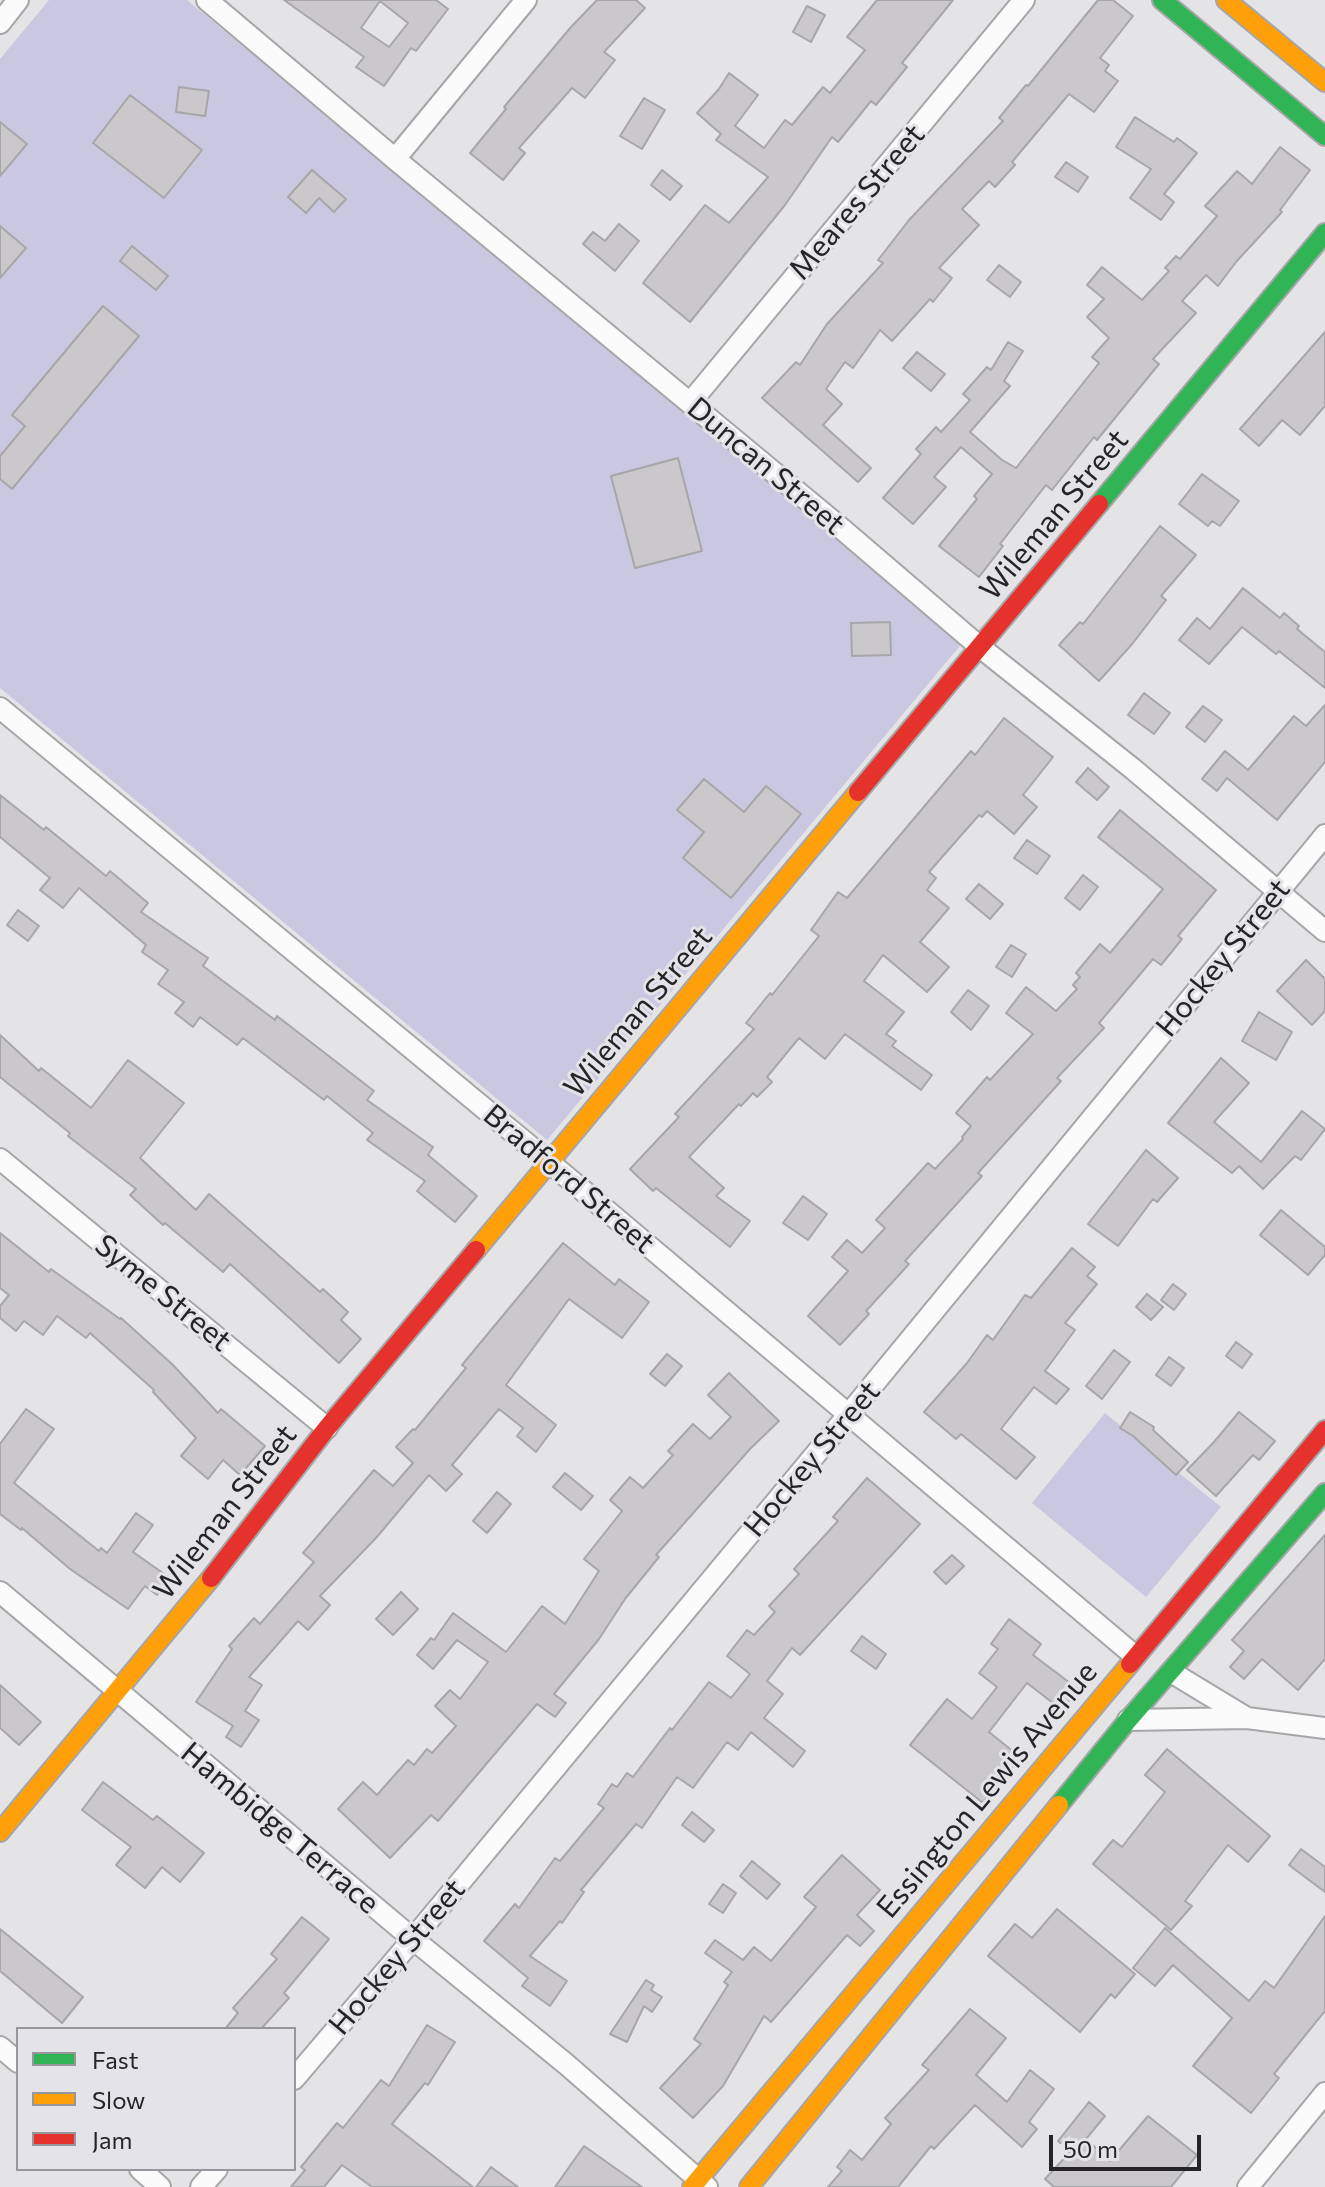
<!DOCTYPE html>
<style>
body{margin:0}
#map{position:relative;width:1325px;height:2187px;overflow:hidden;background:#e4e4e7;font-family:Commissioner,sans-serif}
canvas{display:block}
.legend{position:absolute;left:16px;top:2027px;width:280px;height:144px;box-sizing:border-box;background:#e3e3e8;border:2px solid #97979b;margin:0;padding:10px 14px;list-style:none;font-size:24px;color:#252527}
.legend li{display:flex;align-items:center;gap:16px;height:40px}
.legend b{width:40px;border:2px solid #97979b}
.scale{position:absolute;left:1049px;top:2135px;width:152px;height:36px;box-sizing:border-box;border:4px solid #252527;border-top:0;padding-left:10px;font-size:24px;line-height:28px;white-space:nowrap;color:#252527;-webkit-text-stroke:6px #e3e3e8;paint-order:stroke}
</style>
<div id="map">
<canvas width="1325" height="2187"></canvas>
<ul class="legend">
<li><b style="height:10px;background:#30b455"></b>Fast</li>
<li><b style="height:10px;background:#ff9f0a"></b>Slow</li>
<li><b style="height:10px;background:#e5322d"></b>Jam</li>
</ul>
<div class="scale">50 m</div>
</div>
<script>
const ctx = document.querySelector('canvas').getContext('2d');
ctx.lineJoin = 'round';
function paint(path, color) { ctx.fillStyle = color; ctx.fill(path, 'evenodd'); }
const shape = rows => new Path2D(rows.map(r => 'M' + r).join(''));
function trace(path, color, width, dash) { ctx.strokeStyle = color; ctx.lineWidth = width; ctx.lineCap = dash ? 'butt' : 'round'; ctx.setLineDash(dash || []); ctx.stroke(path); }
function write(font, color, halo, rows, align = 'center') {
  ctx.font = font + ' Commissioner,sans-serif'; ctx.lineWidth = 6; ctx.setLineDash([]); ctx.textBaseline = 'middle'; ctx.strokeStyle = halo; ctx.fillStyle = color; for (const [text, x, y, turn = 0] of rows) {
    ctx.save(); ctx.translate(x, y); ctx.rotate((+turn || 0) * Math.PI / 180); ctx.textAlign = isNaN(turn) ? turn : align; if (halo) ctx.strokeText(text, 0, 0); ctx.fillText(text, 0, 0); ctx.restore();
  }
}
paint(shape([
 [49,0,187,0,964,641,547,1140,0,688,0,59],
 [1105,1413,1221,1507,1146,1597,1032,1503]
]), '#cac7e0');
const building = shape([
 [284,0,436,0,448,9,416,51,411,48,384,86,356,67,364,57,284,0],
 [380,1,408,23,389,47,361,28,380,1],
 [597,0,636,0,645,8,604,52,615,60,585,98,572,88,519,148,525,153,503,180,470,153,506,109,504,107,571,27,597,0],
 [877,0,953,0,902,63,907,67,876,105,871,101,838,142,832,137,785,205,690,322,643,283,705,205,729,223,768,177,716,140,721,134,697,113,719,89,729,73,758,95,735,126,764,148,785,120,792,125,823,87,830,93,865,50,847,37,877,0],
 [1098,0,1113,0,1133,16,1100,58,1109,65,1105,71,1118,81,1094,112,1069,94,1012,162,1015,165,995,187,989,181,962,209,979,225,939,268,952,278,933,302,930,299,892,341,880,330,853,368,845,362,826,389,842,404,823,425,871,468,858,482,762,398,796,362,800,365,827,324,883,263,878,260,909,220,1003,121,999,118,1026,85,1028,86,1098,0],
 [807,6,825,15,811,42,793,32,807,6],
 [179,87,209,91,205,116,176,112,179,87],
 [130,95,202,150,164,198,93,143,130,95],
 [644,98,665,110,642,149,620,136,644,98],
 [1135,117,1174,142,1177,138,1197,153,1164,194,1174,202,1161,220,1130,198,1151,169,1116,147,1135,117],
 [0,122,27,144,0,176,0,122],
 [1280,147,1310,170,1280,210,1282,212,1236,262,1218,286,1206,275,1182,301,1196,313,1153,359,1159,364,1097,440,1094,437,1052,490,1046,485,1000,544,1003,546,979,577,939,546,977,499,974,496,992,474,961,447,934,477,946,487,913,524,883,498,921,454,916,449,936,427,941,432,970,400,963,394,987,367,991,370,1008,342,1023,351,1004,381,1010,386,970,432,1002,460,1016,468,1099,363,1092,357,1109,338,1087,317,1104,299,1087,285,1102,267,1142,300,1169,271,1165,268,1176,256,1180,259,1217,216,1205,206,1237,171,1252,184,1280,147],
 [1066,162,1088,177,1078,192,1055,177,1066,162],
 [312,170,346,199,334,212,319,198,306,213,288,197,312,170],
 [662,170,682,186,670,200,651,185,662,170],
 [619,224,639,241,615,271,583,244,593,232,605,241,619,224],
 [0,226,26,248,0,278,0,226],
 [132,246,168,276,156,290,120,261,132,246],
 [999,265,1021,282,1010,297,987,280,999,265],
 [103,306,139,336,12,489,0,479,0,456,25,426,12,415,103,306],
 [1325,332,1325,406,1300,435,1282,420,1259,446,1240,429,1325,332],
 [917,352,945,374,931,391,903,368,917,352],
 [678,458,702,551,635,568,611,476,678,458],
 [1202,474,1239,501,1220,526,1212,521,1208,526,1179,504,1202,474],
 [1160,526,1196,555,1161,596,1166,600,1133,643,1099,681,1059,645,1080,622,1083,624,1160,526],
 [1243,588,1280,618,1284,613,1299,626,1297,629,1325,652,1325,688,1279,651,1276,654,1242,627,1209,664,1179,640,1197,618,1210,629,1243,588],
 [890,622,891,655,852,656,851,623,890,622],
 [1144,693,1170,713,1154,734,1128,715,1144,693],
 [1325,705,1325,762,1277,820,1227,778,1217,791,1202,779,1225,751,1248,770,1294,716,1306,726,1325,705],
 [1203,706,1222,720,1205,742,1186,727,1203,706],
 [1004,718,1053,757,1023,795,1037,807,1014,834,987,811,982,817,979,815,929,872,936,878,927,890,949,908,920,942,949,967,927,992,883,955,864,981,904,1012,886,1034,896,1041,892,1046,932,1075,921,1090,845,1034,825,1059,799,1038,767,1077,772,1082,757,1097,753,1093,741,1106,739,1104,689,1157,724,1188,716,1196,750,1221,730,1247,656,1188,653,1191,630,1169,679,1117,675,1114,754,1029,746,1023,770,993,772,995,819,936,811,930,838,892,847,898,971,751,975,755,1004,718],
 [1088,768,1109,787,1097,800,1076,782,1088,768],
 [704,779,744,812,766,786,801,814,731,898,683,858,704,832,677,810,704,779],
 [0,795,44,830,46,827,106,876,110,871,148,903,141,912,208,958,203,966,275,1020,277,1016,374,1091,367,1100,433,1147,428,1155,477,1196,455,1222,417,1191,425,1181,367,1140,373,1133,327,1096,324,1100,243,1038,237,1045,200,1017,193,1027,175,1013,184,1002,158,984,168,970,142,952,146,945,79,888,63,908,40,890,50,878,0,837,0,795],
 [1120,810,1216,890,1178,936,1182,939,1161,965,1153,959,1099,1023,1104,1028,1057,1078,1061,1081,978,1173,982,1176,905,1261,909,1264,866,1311,869,1314,840,1345,808,1316,848,1271,832,1257,847,1240,862,1253,885,1228,876,1220,928,1163,935,1169,963,1139,962,1137,971,1126,956,1113,987,1077,990,1080,1033,1034,1006,1013,1026,987,1056,1011,1077,989,1073,985,1080,977,1076,973,1100,944,1110,953,1163,889,1098,837,1120,810],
 [1027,840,1050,856,1037,874,1014,858,1027,840],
 [1083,875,1098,887,1080,910,1065,898,1083,875],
 [979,884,1003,904,990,919,966,899,979,884],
 [18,910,39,926,28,941,7,925,18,910],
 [1011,945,1026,954,1012,977,996,967,1011,945],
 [1306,960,1325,979,1325,1011,1312,1025,1277,991,1306,960],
 [968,990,989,1006,971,1030,951,1012,968,990],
 [1259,1012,1292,1032,1276,1060,1242,1041,1259,1012],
 [0,1035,39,1071,41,1068,91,1108,128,1060,184,1103,140,1158,196,1210,209,1194,320,1292,323,1289,348,1312,341,1320,361,1339,339,1363,230,1264,223,1272,165,1223,163,1225,130,1195,136,1189,68,1136,70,1133,0,1077,0,1035],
 [1221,1058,1249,1083,1214,1122,1261,1162,1302,1111,1325,1129,1301,1160,1295,1156,1263,1189,1239,1166,1232,1173,1168,1123,1221,1058],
 [1146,1150,1178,1178,1157,1202,1153,1199,1118,1246,1088,1224,1146,1150],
 [803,1196,827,1214,808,1240,783,1223,803,1196],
 [1281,1210,1325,1247,1325,1255,1308,1275,1260,1235,1281,1210],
 [0,1233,49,1272,51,1269,120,1319,121,1318,172,1364,218,1413,221,1409,265,1446,240,1475,223,1460,208,1479,181,1456,196,1438,153,1392,154,1390,90,1333,86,1338,57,1316,43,1335,24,1321,16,1331,0,1318,0,1306,9,1295,0,1288,0,1233],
 [563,1243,615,1285,619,1279,649,1302,622,1338,569,1299,506,1385,556,1425,536,1452,517,1436,523,1428,499,1409,452,1465,462,1474,446,1491,429,1475,376,1538,320,1596,330,1605,308,1630,298,1621,249,1677,262,1685,245,1711,259,1720,241,1747,226,1737,233,1726,196,1702,232,1649,229,1646,254,1618,260,1624,314,1562,303,1553,374,1470,393,1486,413,1463,396,1447,413,1429,415,1430,466,1368,462,1365,563,1243],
 [1072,1248,1095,1267,1087,1276,1097,1284,1065,1323,1075,1330,1045,1371,1069,1389,1056,1404,1034,1387,1001,1429,1035,1457,1016,1479,961,1434,956,1439,924,1412,967,1363,987,1335,993,1340,1025,1295,1031,1298,1072,1248],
 [1173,1284,1186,1294,1174,1310,1161,1300,1173,1284],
 [1147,1294,1163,1307,1151,1320,1136,1307,1147,1294],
 [1236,1342,1252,1354,1242,1368,1226,1356,1236,1342],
 [1114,1350,1130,1362,1102,1399,1086,1386,1114,1350],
 [667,1354,682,1366,665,1386,650,1374,667,1354],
 [1169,1357,1184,1368,1171,1386,1156,1375,1169,1357],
 [729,1373,779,1421,750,1449,656,1555,659,1557,625,1599,599,1639,554,1694,566,1703,555,1717,537,1704,438,1821,431,1815,390,1858,338,1809,363,1782,377,1795,408,1760,414,1765,427,1749,432,1753,456,1726,435,1706,450,1690,460,1699,488,1662,457,1640,433,1669,417,1655,431,1638,434,1640,453,1613,506,1652,542,1606,565,1624,599,1571,584,1559,622,1511,610,1500,630,1477,643,1488,673,1455,668,1451,693,1424,710,1439,731,1417,708,1395,729,1373],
 [26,1409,54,1429,14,1483,99,1551,101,1548,107,1553,136,1513,153,1525,133,1552,170,1578,157,1595,145,1586,128,1609,70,1569,22,1528,21,1530,0,1514,0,1444,26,1409],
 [1130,1412,1154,1427,1153,1430,1188,1462,1176,1475,1133,1436,1120,1428,1130,1412],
 [1239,1412,1275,1441,1259,1460,1253,1455,1216,1496,1187,1470,1214,1442,1239,1412],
 [565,1473,593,1496,581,1510,553,1487,565,1473],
 [867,1478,920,1524,800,1655,792,1648,767,1681,783,1694,764,1718,805,1751,793,1767,751,1732,738,1750,727,1742,693,1788,677,1777,642,1828,636,1824,581,1890,584,1892,562,1923,560,1921,530,1956,567,1981,550,2006,522,1986,528,1978,484,1941,515,1904,519,1908,555,1858,560,1861,604,1808,598,1804,612,1784,617,1787,627,1773,633,1777,670,1728,672,1730,709,1682,731,1698,750,1674,727,1656,747,1630,754,1635,775,1612,769,1606,799,1574,794,1569,838,1521,833,1517,867,1478],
 [497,1492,511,1504,487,1533,473,1521,497,1492],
 [1325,1535,1325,1659,1298,1690,1262,1659,1244,1679,1230,1667,1244,1651,1232,1640,1325,1535],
 [952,1555,964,1566,946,1584,934,1572,952,1555],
 [401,1592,418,1609,393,1635,376,1619,401,1592],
 [1009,1619,1041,1644,1033,1655,1078,1689,1062,1710,1027,1683,989,1732,1020,1757,983,1803,910,1745,947,1699,972,1719,997,1687,979,1673,998,1649,991,1644,1009,1619],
 [862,1636,886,1654,876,1669,851,1651,862,1636],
 [0,1685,41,1722,19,1745,0,1728,0,1685],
 [1167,1749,1270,1836,1248,1862,1228,1845,1185,1901,1192,1906,1171,1930,1093,1864,1113,1840,1122,1847,1165,1792,1145,1775,1167,1749],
 [103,1782,153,1820,157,1816,204,1853,180,1882,162,1867,145,1888,116,1865,131,1847,82,1810,103,1782],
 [692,1812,714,1830,704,1842,682,1825,692,1812],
 [1301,1849,1325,1867,1325,1892,1289,1865,1301,1849],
 [842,1855,880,1890,857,1915,874,1931,860,1946,847,1935,771,2022,764,2016,723,2086,693,2118,660,2088,701,2044,694,2039,728,1985,724,1982,732,1972,705,1953,715,1940,743,1960,754,1947,771,1961,816,1907,804,1897,842,1855],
 [752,1861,780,1884,767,1899,740,1876,752,1861],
 [723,1884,736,1893,723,1913,709,1904,723,1884],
 [1057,1909,1135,1974,1115,1998,1111,1994,1080,2032,988,1956,1015,1924,1032,1938,1057,1909],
 [1325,1916,1325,2011,1274,2074,1279,2078,1251,2113,1193,2066,1232,2018,1173,1965,1155,1986,1133,1968,1165,1928,1249,2001,1265,1981,1274,1988,1325,1916],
 [302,1917,329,1939,284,1993,289,1998,261,2029,225,2029,238,2013,233,2008,277,1959,271,1954,302,1917],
 [0,1929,83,1997,62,2023,0,1971,0,1929],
 [646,1980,654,1985,651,1990,662,1997,652,2012,644,2006,627,2042,610,2034,646,1980],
 [970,2009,1006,2038,976,2075,1007,2102,1030,2070,1054,2089,1029,2122,1037,2129,1022,2147,975,2105,934,2149,931,2146,898,2187,828,2187,842,2171,837,2167,850,2150,862,2160,891,2124,885,2118,929,2070,922,2065,970,2009],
 [427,2025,455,2042,428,2085,425,2083,392,2124,473,2187,372,2187,342,2165,324,2187,291,2187,305,2170,301,2167,337,2123,343,2128,381,2080,389,2086,427,2025],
 [1089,2102,1105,2116,1086,2139,1110,2161,1148,2116,1197,2155,1171,2187,1054,2187,1045,2179,1070,2152,1058,2141,1089,2102],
 [584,2146,642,2187,555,2187,584,2146],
 [491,2167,518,2187,476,2187,491,2167]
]);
paint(building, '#cac8ca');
trace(building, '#a7a6a8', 2);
const street = shape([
 [207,0,395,159,835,523,980,647,1133,769,1325,931],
 [0,23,18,0],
 [395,159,526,0],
 [690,403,1024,0],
 [0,708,549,1162,1135,1656],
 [0,1159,327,1428],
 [0,1592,413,1939,566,2064,707,2187],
 [1171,1672,1247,1718],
 [1128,1720,1247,1718,1325,1728],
 [0,2047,18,2062],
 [294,2079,413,1939,849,1414,1325,835],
 [140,2169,160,2187],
 [201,2187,217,2169],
 [1248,2187,1325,2093]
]);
const fast = shape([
 [1162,0,1325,136],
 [1099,504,1325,233],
 [1059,1805,1128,1720,1325,1493]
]);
const slow = shape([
 [1226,0,1325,82],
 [476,1250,858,792],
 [0,1832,211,1578],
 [692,2187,1130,1664],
 [749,2187,1059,1805]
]);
const jam = shape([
 [858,792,1099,504],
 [211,1578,327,1428,476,1250],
 [1130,1664,1325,1430]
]);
trace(street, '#a6a6a8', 24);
trace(fast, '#a6a6a8', 22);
trace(slow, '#a6a6a8', 22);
trace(jam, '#a6a6a8', 22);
trace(street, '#fbfbfb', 20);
trace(fast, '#30b455', 18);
trace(slow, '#ff9f0a', 18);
trace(jam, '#e5322d', 18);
write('30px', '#252527', '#e3e3e8', [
 ["Meares Street",857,202,-50],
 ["Duncan Street",766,466,40],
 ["Wileman Street",1054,515,-50],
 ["Hockey Street",1223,958,-51],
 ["Wileman Street",638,1012,-50],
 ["Bradford Street",569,1179,40],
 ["Syme Street",163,1293,39],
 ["Hockey Street",812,1459,-50],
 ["Wileman Street",225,1512,-52],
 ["Essington Lewis Avenue",987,1790,-50],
 ["Hambidge Terrace",280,1828,40],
 ["Hockey Street",397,1957,-50]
]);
</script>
